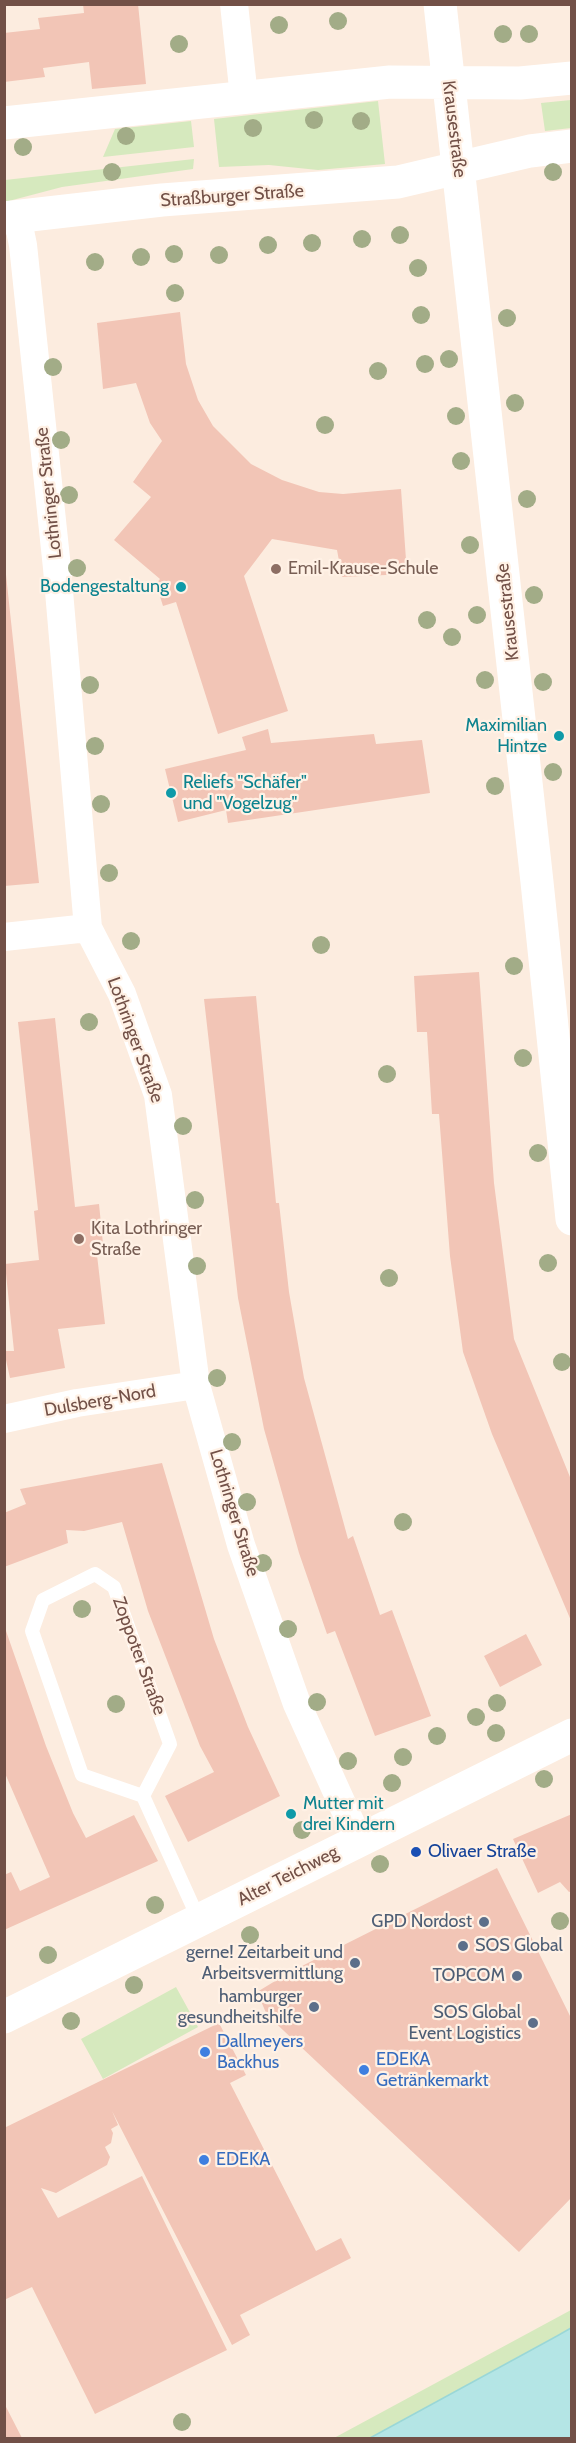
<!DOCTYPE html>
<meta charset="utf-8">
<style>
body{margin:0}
#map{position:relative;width:576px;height:2443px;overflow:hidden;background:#fcecdf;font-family:Cabin,sans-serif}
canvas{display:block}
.frame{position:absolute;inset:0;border:6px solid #725047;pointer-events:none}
</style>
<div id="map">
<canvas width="576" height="2443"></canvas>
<div class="frame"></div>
</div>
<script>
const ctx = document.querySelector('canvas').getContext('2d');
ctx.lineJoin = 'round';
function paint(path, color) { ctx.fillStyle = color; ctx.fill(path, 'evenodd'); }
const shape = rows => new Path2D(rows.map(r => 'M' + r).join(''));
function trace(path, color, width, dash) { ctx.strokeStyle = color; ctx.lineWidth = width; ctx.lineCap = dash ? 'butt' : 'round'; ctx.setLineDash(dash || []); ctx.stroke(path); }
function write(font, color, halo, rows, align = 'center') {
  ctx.font = font + ' Cabin,sans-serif'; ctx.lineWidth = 4.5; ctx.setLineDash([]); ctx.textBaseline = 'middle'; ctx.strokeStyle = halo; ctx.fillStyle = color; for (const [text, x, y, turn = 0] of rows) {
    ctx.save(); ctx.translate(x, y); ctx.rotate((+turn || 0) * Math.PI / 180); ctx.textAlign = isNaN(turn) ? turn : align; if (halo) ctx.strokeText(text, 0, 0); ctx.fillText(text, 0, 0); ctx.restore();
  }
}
paint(shape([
 [571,100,571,128,545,131,541,103],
 [378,101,385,164,318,170,269,165,219,167,214,119],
 [191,121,194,147,103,157,115,129],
 [194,159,193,169,62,187,5,202,5,180],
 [176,1987,198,2027,103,2079,81,2039],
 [571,2310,571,2328,370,2438,334,2438]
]), '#d6e9be');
const water = shape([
 [571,2328,571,2438,370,2438,557,2336,571,2328]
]);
paint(water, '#b4e5e5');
trace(water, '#9ad7d7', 1.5);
paint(shape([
 [83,4,138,4,146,84,92,89,89,62,43,68,45,77,4,82,4,33,40,29,38,18,84,13],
 [180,312,186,364,198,400,213,426,251,464,282,480,319,492,343,494,401,489,407,574,342,577,337,550,272,539,244,576,288,711,218,734,176,602,163,606,156,584,160,579,114,540,151,497,133,482,162,441,150,423,136,383,103,389,97,323],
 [4,556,39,883,4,886],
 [268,729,271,743,374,734,376,744,422,740,430,793,228,823,226,810,178,822,165,769,246,750,242,737],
 [479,972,494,1183,514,1339,572,1482,572,1623,492,1434,463,1352,450,1256,439,1114,432,1114,427,1032,417,1032,414,976],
 [256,996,276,1203,279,1203,289,1292,304,1378,348,1539,353,1536,380,1615,392,1610,431,1716,375,1736,335,1631,327,1634,299,1553,264,1429,238,1298,204,999],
 [55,1018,75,1207,99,1204,104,1254,97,1255,105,1324,58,1329,65,1368,10,1378,4,1351,14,1351,5,1264,39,1260,34,1211,38,1210,18,1022],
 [162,1463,214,1639,248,1727,280,1796,188,1842,165,1796,214,1772,200,1746,148,1611,122,1522,84,1531,66,1530,68,1543,4,1567,4,1513,26,1504,20,1489],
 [5,1628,46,1746,73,1813,86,1838,134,1815,158,1861,4,1930,4,1875,11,1872,20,1891,50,1877,4,1771],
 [526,1634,542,1665,500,1687,484,1656],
 [572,1814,572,1891,569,1892,560,1882,538,1893,513,1839],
 [497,1868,572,2020,572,2197,519,2252,267,2015,257,1992,290,1972],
 [219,2023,246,2075,230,2083,316,2251,341,2238,351,2258,240,2315,250,2335,232,2345,112,2111,118,2125,111,2129,113,2133,111,2143,105,2147,110,2157,107,2165,56,2193,41,2188,58,2218,142,2176,227,2350,95,2414,32,2287,4,2300,4,2128],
 [4,2403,22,2438,4,2438]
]), '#f2c5b6');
trace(shape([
 [143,1796,170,1744,114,1587,95,1574,43,1600,32,1631,82,1775,143,1796,199,1920]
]), '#fff', 14);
trace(shape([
 [234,4,244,97],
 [17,216,23,245,57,568,88,928,122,994,158,1095,196,1385,241,1545,297,1704,359,1841],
 [4,937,88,928],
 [4,1419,77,1403,196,1385]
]), '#fff', 28);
trace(shape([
 [4,2017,572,1735]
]), '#fff', 33);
trace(shape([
 [440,4,537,882,572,1219],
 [4,123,390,82,520,83,572,78],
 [4,218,162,200,398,182,530,151,572,146]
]), '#fff', 33);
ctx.fillStyle = '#a2ac87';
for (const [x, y] of [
 [338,21],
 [279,25],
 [503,34],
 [529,34],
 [179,44],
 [314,120],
 [361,121],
 [253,128],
 [126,136],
 [23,147],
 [112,172],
 [553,172],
 [400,235],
 [362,239],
 [312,243],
 [268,245],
 [174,254],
 [219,255],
 [141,257],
 [95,262],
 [418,268],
 [175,293],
 [421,315],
 [507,318],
 [449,359],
 [425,364],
 [53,367],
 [378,371],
 [515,403],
 [456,416],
 [325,425],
 [61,440],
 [461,461],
 [69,495],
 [527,499],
 [470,545],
 [77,568],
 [534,595],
 [477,615],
 [427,620],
 [452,637],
 [485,680],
 [543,682],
 [90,685],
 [95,746],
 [553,772],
 [495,786],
 [101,804],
 [109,873],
 [131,941],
 [321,945],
 [514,966],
 [89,1022],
 [523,1058],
 [387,1074],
 [183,1126],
 [538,1153],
 [195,1200],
 [548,1263],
 [197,1266],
 [389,1278],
 [562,1362],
 [217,1378],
 [232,1442],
 [247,1502],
 [403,1522],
 [263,1563],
 [82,1609],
 [288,1629],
 [317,1702],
 [497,1703],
 [116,1704],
 [476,1717],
 [496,1733],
 [437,1736],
 [403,1757],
 [348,1761],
 [544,1779],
 [392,1783],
 [302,1830],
 [380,1864],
 [155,1905],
 [560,1921],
 [250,1935],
 [48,1955],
 [134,1985],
 [71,2021],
 [182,2422]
]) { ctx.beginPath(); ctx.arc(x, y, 9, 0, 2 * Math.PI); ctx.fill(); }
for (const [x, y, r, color] of [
 [276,569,6,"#8d6e63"],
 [181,587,6,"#0f9aa8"],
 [559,736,6,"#0f9aa8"],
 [171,793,6,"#0f9aa8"],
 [79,1239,6,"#8d6e63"],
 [291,1814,6,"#0f9aa8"],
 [416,1852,6,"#1a4fb4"],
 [484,1922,6,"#5c6f8a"],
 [463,1946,6,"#5c6f8a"],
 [355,1963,6,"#5c6f8a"],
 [517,1976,6,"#5c6f8a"],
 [314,2007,6,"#5c6f8a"],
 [533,2023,6,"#5c6f8a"],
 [205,2052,6,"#3f7fe0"],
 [364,2070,6,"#3f7fe0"],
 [204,2160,6,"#3f7fe0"]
]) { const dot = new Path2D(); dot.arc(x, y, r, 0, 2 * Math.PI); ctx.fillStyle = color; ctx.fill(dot); trace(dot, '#fff1e5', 2); }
write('18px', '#725047', '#fff1e5', [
 ["Krausestraße",454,129,83],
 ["Straßburger Straße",232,196,-4],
 ["Lothringer Straße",49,493,-96],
 ["Krausestraße",508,612,-96],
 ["Lothringer Straße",135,1040,70],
 ["Dulsberg-Nord",100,1401,-10],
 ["Lothringer Straße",234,1513,73],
 ["Zoppoter Straße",139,1656,70],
 ["Alter Teichweg",288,1876,-27]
]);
write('18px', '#785e54', '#fff1e5', [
 ["Emil-Krause-Schule",288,569],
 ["Kita Lothringer",91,1229],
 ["Straße",91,1250]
], 'left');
write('18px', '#0d838f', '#fff1e5', [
 ["Bodengestaltung",169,587],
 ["Maximilian",547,726],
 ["Hintze",547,747],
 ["Reliefs \"Schäfer\"",183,783,"left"],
 ["und \"Vogelzug\"",183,804,"left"],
 ["Mutter mit",303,1804,"left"],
 ["drei Kindern",303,1825,"left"]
], 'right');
write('18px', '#164399', '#fff1e5', [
 ["Olivaer Straße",428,1852]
], 'left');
write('18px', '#4e5e75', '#fff1e5', [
 ["GPD Nordost",472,1922],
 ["SOS Global",475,1946,"left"],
 ["gerne! Zeitarbeit und",343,1953],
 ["Arbeitsvermittlung",343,1974],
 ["TOPCOM",505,1976],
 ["hamburger",302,1997],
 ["gesundheitshilfe",302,2018],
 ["SOS Global",521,2013],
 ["Event Logistics",521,2034]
], 'right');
write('18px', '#366cbe', '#fff1e5', [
 ["Dallmeyers",217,2042],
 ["Backhus",217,2063],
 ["EDEKA",376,2060],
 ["Getränkemarkt",376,2081],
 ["EDEKA",216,2160]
], 'left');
</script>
